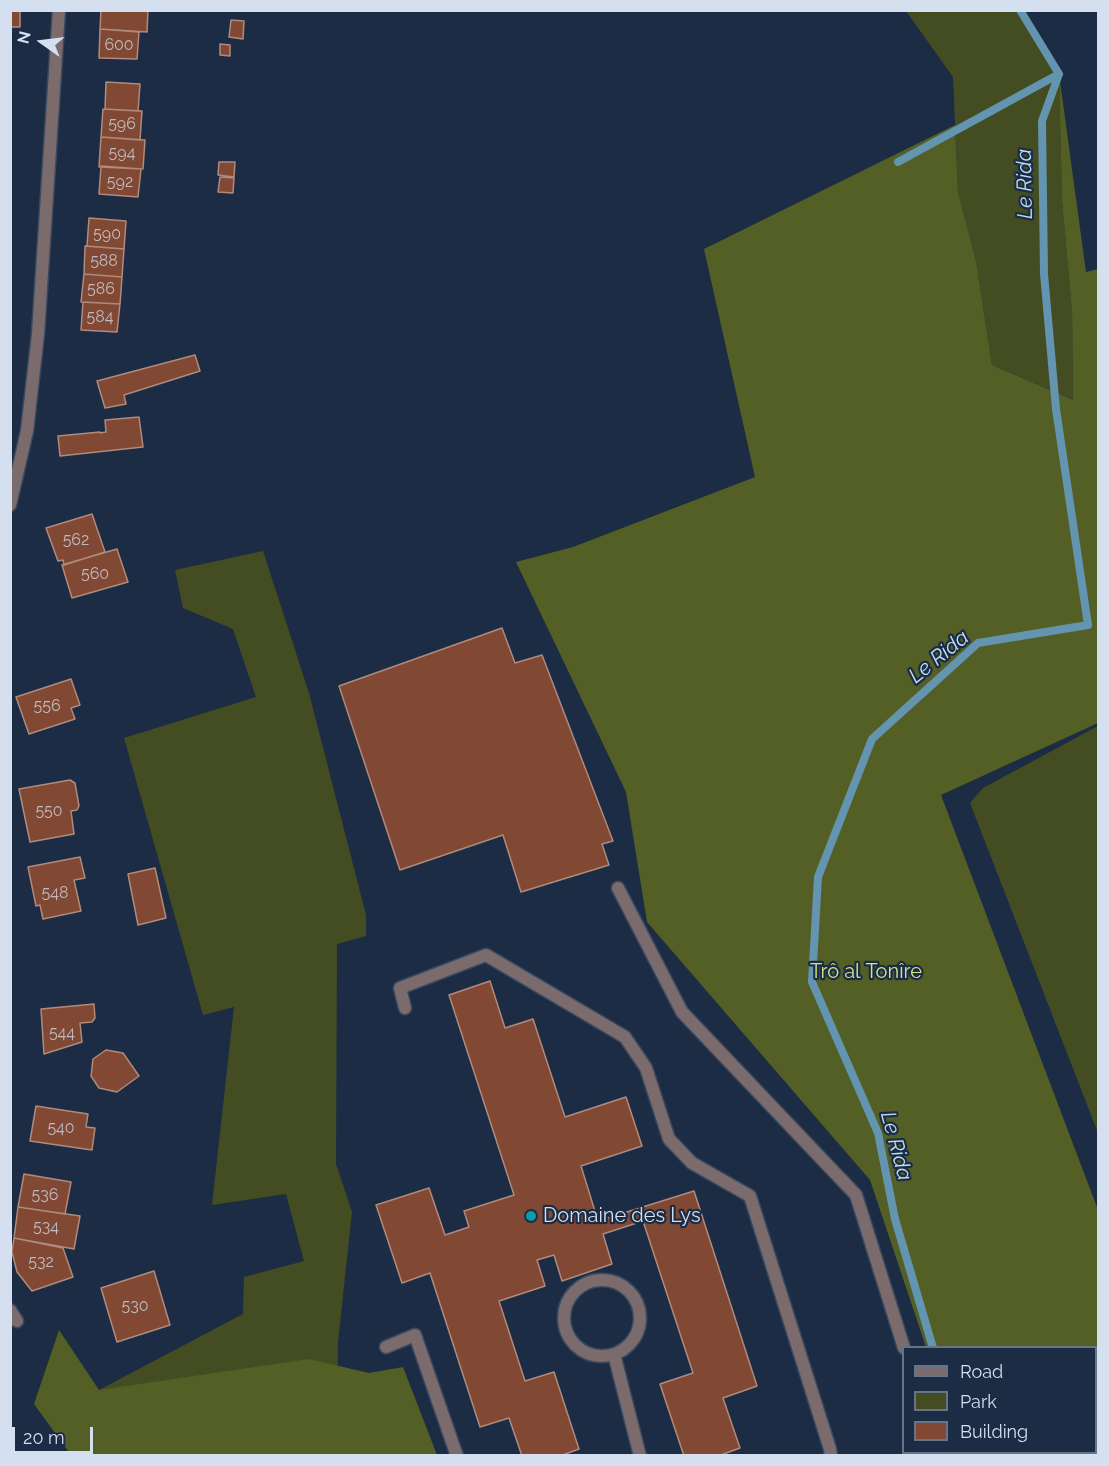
<!DOCTYPE html>
<meta charset="utf-8">
<style>
body{margin:0}
#map{position:relative;width:1109px;height:1466px;overflow:hidden;background:#1c2c44;font-family:Raleway,sans-serif}
canvas{display:block}
.frame{position:absolute;inset:0;border:12px solid #d4dfef;pointer-events:none}
.legend{position:absolute;left:902px;top:1346px;width:195px;height:108px;box-sizing:border-box;background:#1c2c44;border:2px solid #667488;margin:0;padding:8px 10px;list-style:none;font-size:18px;color:#d4dfef}
.legend li{display:flex;align-items:center;gap:12px;height:30px}
.legend b{width:30px;border:2px solid #667488}
.north{position:absolute;left:12px;top:12px;width:60px;height:60px;-webkit-text-stroke:4px #1c2c44;paint-order:stroke;rotate:284deg;font-size:16px;font-weight:700;line-height:24px;text-align:center;color:#d4dfef}
.north::after{content:'';display:block;margin:auto;width:21px;height:27px;background:#d4dfef;clip-path:polygon(50% 0,100% 100%,50% 72%,0 100%)}
.scale{position:absolute;left:12px;top:1427px;width:81px;height:27px;box-sizing:border-box;border:3px solid #d4dfef;border-top:0;padding-left:8px;font-size:18px;line-height:21px;white-space:nowrap;color:#d4dfef;-webkit-text-stroke:4px #1c2c44;paint-order:stroke}
</style>
<div id="map">
<canvas width="1109" height="1466"></canvas>
<div class="frame"></div>
<ul class="legend">
<li><b style="height:8px;background:#7c6b6d"></b>Road</li>
<li><b style="height:16px;background:#444d22"></b>Park</li>
<li><b style="height:16px;background:#814833"></b>Building</li>
</ul>
<div class="north">N</div>
<div class="scale">20 m</div>
</div>
<script>
const ctx = document.querySelector('canvas').getContext('2d');
ctx.lineJoin = 'round';
function paint(path, color) { ctx.fillStyle = color; ctx.fill(path, 'evenodd'); }
const shape = rows => new Path2D(rows.map(r => 'M' + r).join(''));
function trace(path, color, width, dash) { ctx.strokeStyle = color; ctx.lineWidth = width; ctx.lineCap = dash ? 'butt' : 'round'; ctx.setLineDash(dash || []); ctx.stroke(path); }
function write(font, color, halo, rows, align = 'center') {
  ctx.font = font + ' Raleway,sans-serif'; ctx.lineWidth = 4.5; ctx.setLineDash([]); ctx.textBaseline = 'middle'; ctx.strokeStyle = halo; ctx.fillStyle = color; for (const [text, x, y, turn = 0] of rows) {
    ctx.save(); ctx.translate(x, y); ctx.rotate((+turn || 0) * Math.PI / 180); ctx.textAlign = isNaN(turn) ? turn : align; if (halo) ctx.strokeText(text, 0, 0); ctx.fillText(text, 0, 0); ctx.restore();
  }
}
paint(shape([
 [906,11,1020,11,1059,74,1062,201,1072,311,1073,400,992,365,976,261,958,192,953,77],
 [263,551,309,693,366,915,366,936,337,944,336,1164,352,1212,338,1342,337,1455,99,1390,243,1314,244,1277,304,1261,286,1194,212,1205,234,1007,203,1015,124,738,256,697,233,629,183,608,175,570],
 [1098,726,1098,1133,970,803,983,788]
]), '#444d22');
paint(shape([
 [1059,74,1086,272,1098,269,1098,723,941,795,1098,1210,1098,1379,1096,1383,1096,1348,926,1347,870,1180,647,922,626,792,516,562,573,547,755,477,704,249,955,125,958,192,976,261,992,365,1073,400,1072,311,1062,201],
 [59,1330,99,1390,309,1359,369,1373,403,1367,437,1455,71,1455,34,1404]
]), '#535f24');
trace(shape([
 [898,162,1059,74],
 [933,1348,895,1219,878,1133,812,982,818,877,872,739,978,643,1088,625,1056,409,1044,274,1042,121,1059,74,1020,10],
 [964,1452,965,1456]
]), '#6394b0', 8);
const building = shape([
 [10,10,20,10,20,27,10,27,10,10],
 [101,10,148,10,147,32,100,29,101,10],
 [231,20,244,21,243,39,229,37,231,20],
 [100,29,139,32,137,59,99,58,100,29],
 [220,44,230,45,230,56,220,55,220,44],
 [106,82,140,84,138,111,105,109,106,82],
 [103,109,142,111,140,140,101,137,103,109],
 [101,137,145,140,143,169,99,167,101,137],
 [219,162,235,162,234,177,218,175,219,162],
 [101,166,141,169,138,197,99,194,101,166],
 [220,177,234,178,233,193,218,192,220,177],
 [89,218,126,221,124,249,87,246,89,218],
 [85,246,124,249,122,277,84,274,85,246],
 [84,274,122,277,120,304,81,302,84,274],
 [83,302,120,304,117,332,81,330,83,302],
 [195,355,200,371,124,395,126,404,105,408,97,381,195,355],
 [139,417,143,447,60,456,58,436,100,432,100,433,106,432,105,420,139,417],
 [92,514,105,552,64,565,63,560,58,561,46,528,92,514],
 [117,549,128,582,72,598,62,565,117,549],
 [502,628,515,663,542,655,613,841,602,844,609,865,521,892,503,835,400,870,339,686,502,628],
 [71,679,80,705,71,708,75,719,29,734,16,697,71,679],
 [70,780,75,783,79,806,77,810,71,811,74,834,30,842,19,789,70,780],
 [80,857,85,878,74,880,81,911,43,919,40,905,36,906,28,867,80,857],
 [155,868,166,918,138,925,128,874,155,868],
 [490,981,505,1028,533,1019,565,1117,626,1097,642,1146,581,1166,598,1221,694,1191,757,1386,723,1398,740,1448,718,1456,684,1456,660,1384,693,1373,643,1221,603,1234,612,1264,562,1281,554,1255,537,1260,545,1286,499,1301,525,1381,554,1372,579,1449,560,1456,522,1456,509,1418,480,1427,430,1273,402,1283,376,1205,429,1188,445,1235,469,1227,464,1211,514,1195,449,995,490,981],
 [94,1004,95,1018,92,1022,80,1023,82,1042,44,1054,41,1009,94,1004],
 [106,1050,123,1053,139,1076,117,1092,99,1088,91,1076,93,1059,106,1050],
 [36,1106,88,1114,86,1127,95,1128,92,1150,30,1141,36,1106],
 [24,1174,71,1182,65,1214,18,1207,24,1174],
 [18,1207,80,1216,74,1249,14,1238,18,1207],
 [14,1238,63,1248,73,1277,32,1291,17,1272,12,1252,14,1238],
 [154,1271,170,1325,117,1342,101,1288,154,1271]
]);
paint(building, '#814833');
trace(building, '#b08b7d', 1.5);
const service = shape([
 [618,888,682,1012,856,1195,904,1348],
 [405,1008,400,988,486,955,625,1037,646,1068,669,1139,692,1163,750,1196,830,1449,831,1456],
 '564 1318a38 38 0 1 1 76 0a38 38 0 1 1-76 0Z',
 [386,1347,415,1335,457,1456],
 [614,1354,640,1456],
 [937,1452,938,1456]
]);
const minor = shape([
 [10,1310,17,1321],
 [1096,1444,1098,1440],
 [1087,1456,1089,1452]
]);
const tertiary = shape([
 [10,505,27,431,38,334,59,10]
]);
trace(service, '#39495f', 15);
trace(minor, '#39495f', 15);
trace(tertiary, '#39495f', 15);
trace(service, '#7c6b6d', 12);
trace(minor, '#7c6b6d', 12);
trace(tertiary, '#7c6b6d', 12);
for (const [x, y, r, color] of [
 [531,1216,6,"#0f9aa8"]
]) { const dot = new Path2D(); dot.arc(x, y, r, 0, 2 * Math.PI); ctx.fillStyle = color; ctx.fill(dot); trace(dot, '#1c2c44', 2); }
write('16px', '#bfb9c0', null, [
 ["600",119,45],
 ["596",122,124],
 ["594",122,153],
 ["592",120,182],
 ["590",107,234],
 ["588",104,261],
 ["586",101,289],
 ["584",100,317],
 ["562",76,540],
 ["560",95,574],
 ["556",47,706],
 ["550",49,811],
 ["548",55,893],
 ["544",62,1033],
 ["540",61,1128],
 ["536",45,1195],
 ["534",46,1227],
 ["532",41,1262],
 ["530",135,1306]
]);
write('20px', '#d0e48d', '#1c2c44', [
 ["Trô al Tonîre",866,972]
]);
write('20px', '#d4dfef', '#1c2c44', [
 ["Domaine des Lys",543,1216]
], 'left');
write('italic 21px', '#bde0f3', '#1c2c44', [
 ["Le Rida",1025,184,-91],
 ["Le Rida",939,657,-39],
 ["Le Rida",896,1146,75]
]);
</script>
